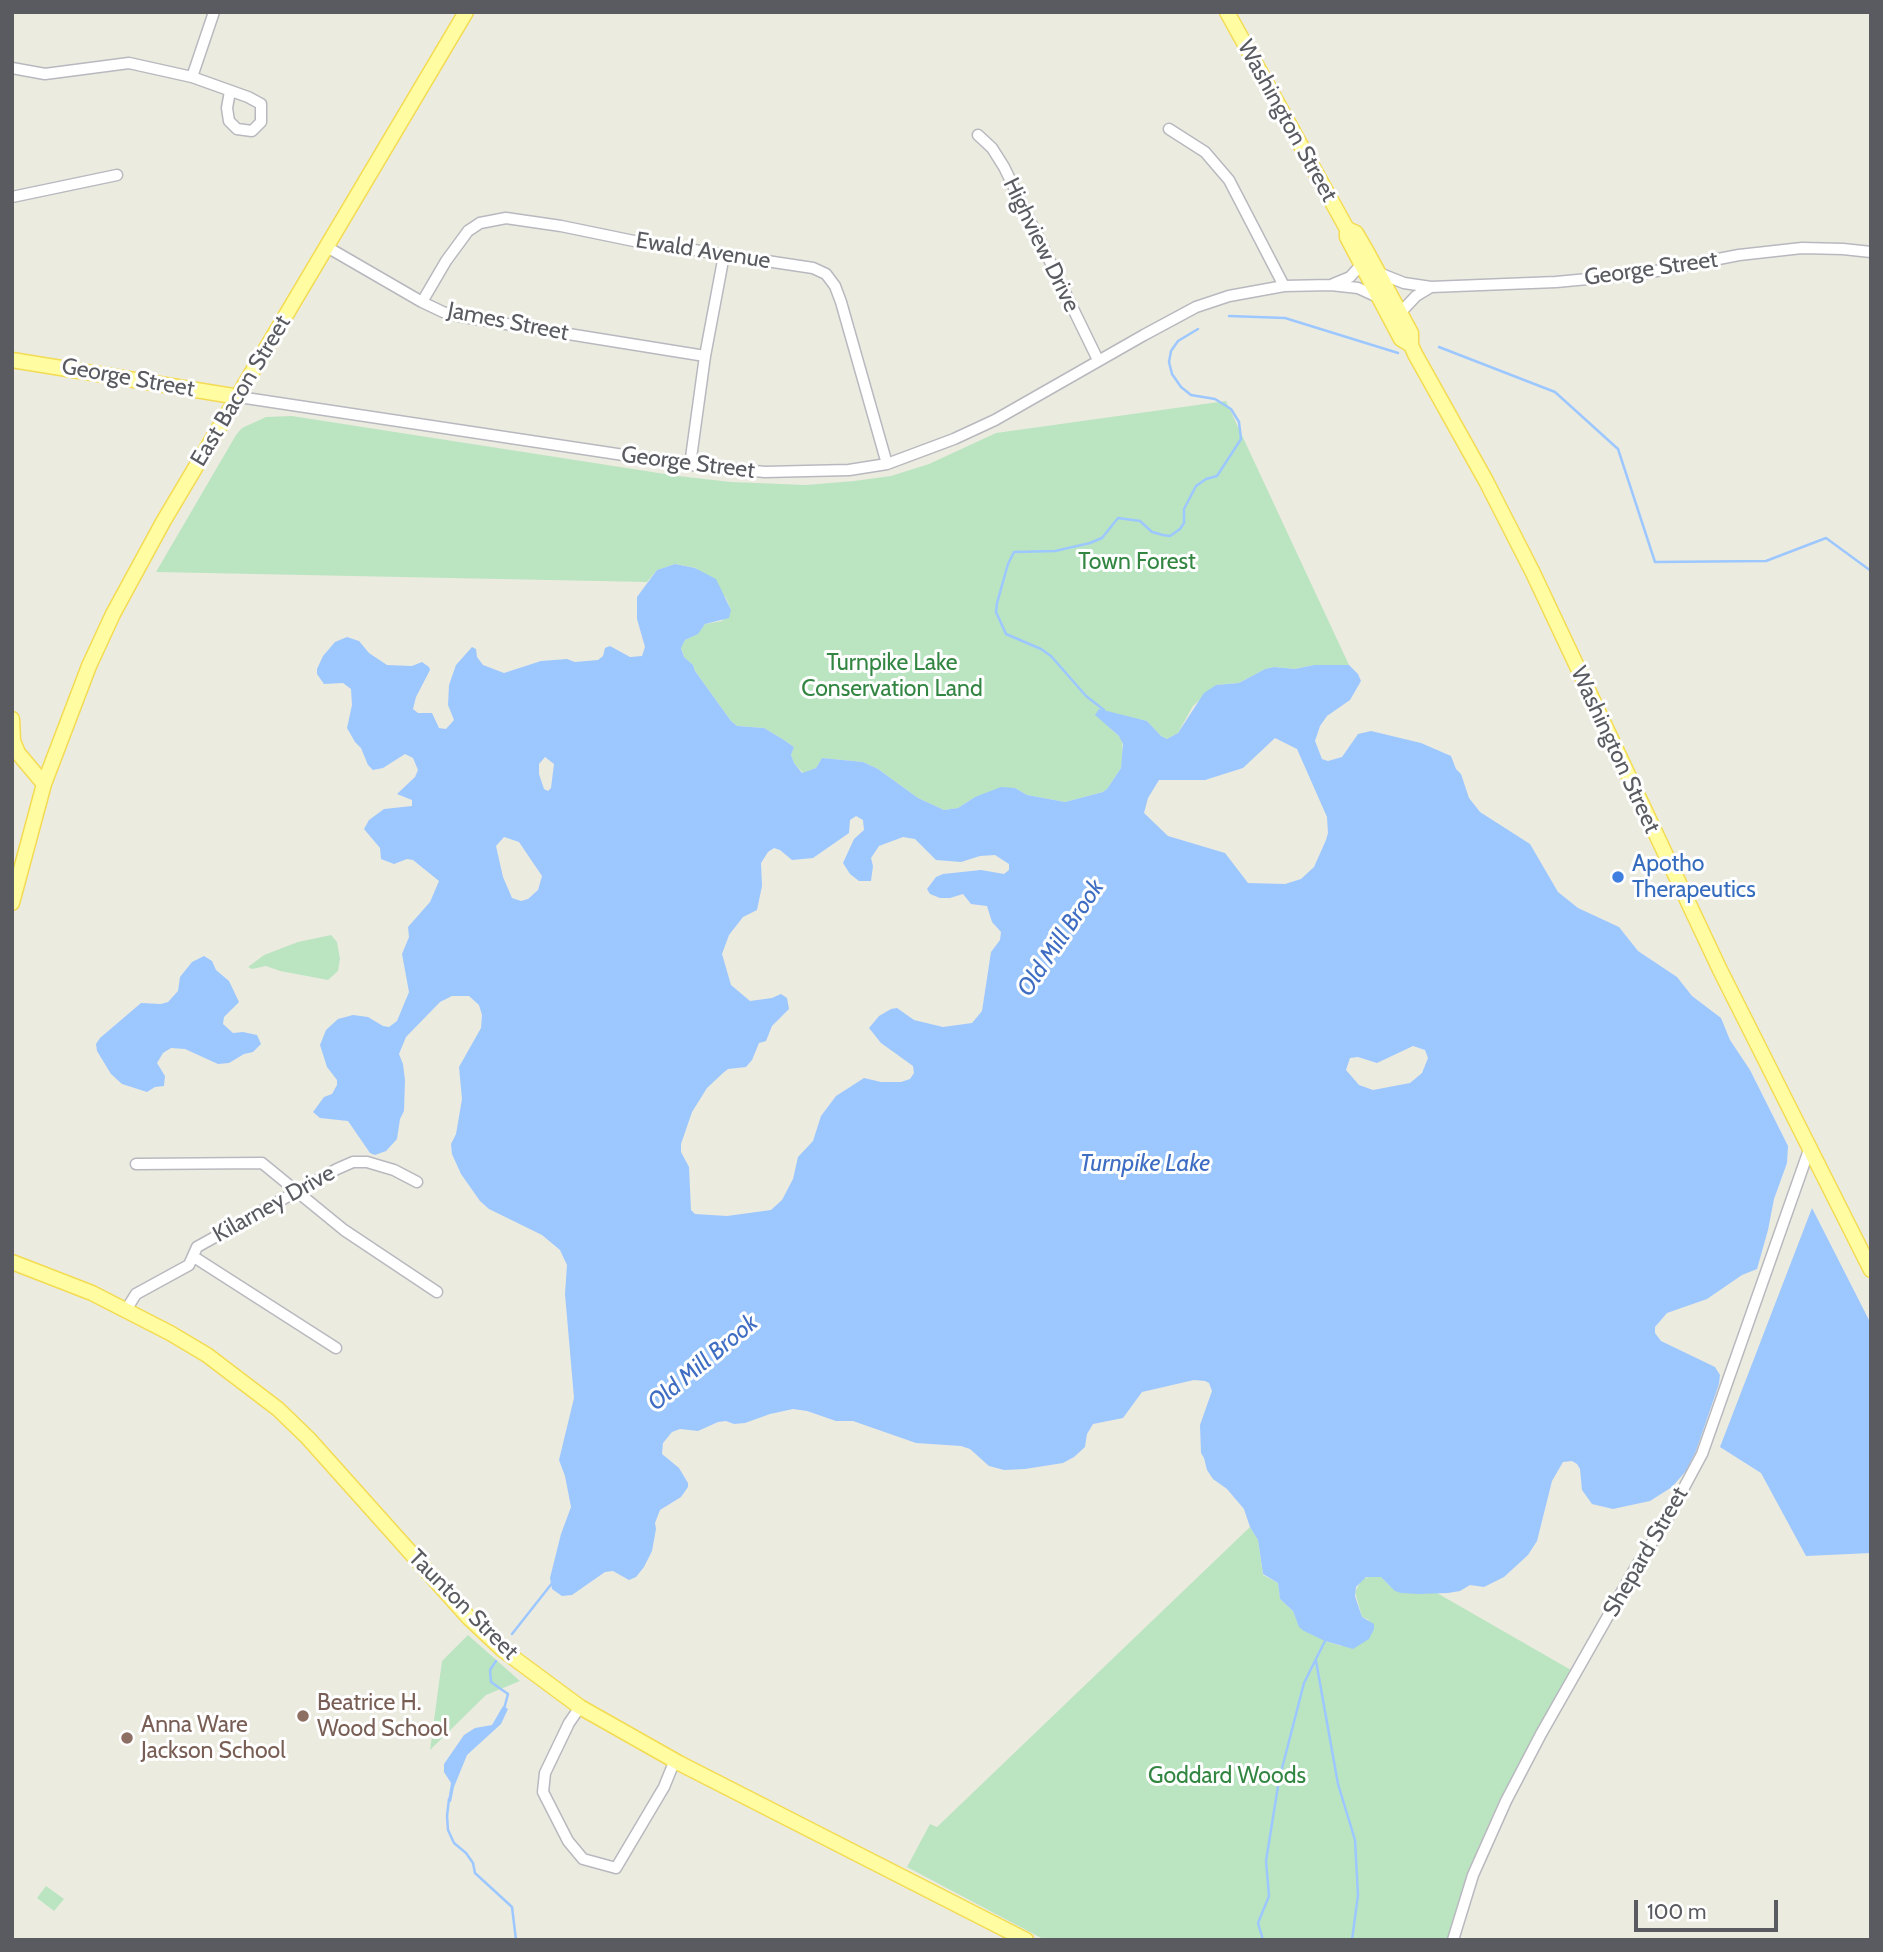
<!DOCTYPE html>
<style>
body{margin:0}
#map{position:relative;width:1883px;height:1952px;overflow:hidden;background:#ecebe0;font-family:Cabin,sans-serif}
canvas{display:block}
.frame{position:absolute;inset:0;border:14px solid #595b61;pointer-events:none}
.scale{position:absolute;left:1634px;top:1900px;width:144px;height:32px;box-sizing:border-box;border:4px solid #595b61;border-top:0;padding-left:9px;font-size:21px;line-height:24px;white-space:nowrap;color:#595b61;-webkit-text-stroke:5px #fff;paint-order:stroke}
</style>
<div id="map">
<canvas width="1883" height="1952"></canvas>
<div class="frame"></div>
<div class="scale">100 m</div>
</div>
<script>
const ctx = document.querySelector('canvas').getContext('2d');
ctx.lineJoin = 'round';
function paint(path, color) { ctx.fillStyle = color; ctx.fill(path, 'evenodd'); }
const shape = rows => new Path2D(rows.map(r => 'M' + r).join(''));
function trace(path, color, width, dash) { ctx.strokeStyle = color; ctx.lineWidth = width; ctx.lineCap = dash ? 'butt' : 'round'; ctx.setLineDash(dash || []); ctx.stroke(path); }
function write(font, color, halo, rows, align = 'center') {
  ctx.font = font + ' Cabin,sans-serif'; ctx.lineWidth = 6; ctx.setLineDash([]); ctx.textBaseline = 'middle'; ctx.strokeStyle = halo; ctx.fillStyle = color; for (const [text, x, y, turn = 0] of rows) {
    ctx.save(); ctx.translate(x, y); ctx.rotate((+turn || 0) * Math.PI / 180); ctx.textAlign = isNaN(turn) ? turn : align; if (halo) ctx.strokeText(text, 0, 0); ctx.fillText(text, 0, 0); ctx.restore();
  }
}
paint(shape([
 [1226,401,1349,665,1314,665,1295,669,1274,667,1265,669,1239,683,1216,685,1193,706,1178,733,1167,739,1161,736,1147,721,1138,719,1111,729,1122,739,1123,757,1121,768,1107,789,1103,792,1065,802,1027,795,1015,788,975,797,958,808,944,810,918,798,878,769,863,762,822,758,816,768,803,773,794,763,791,755,794,747,784,740,764,728,737,726,731,721,695,671,693,665,684,657,681,647,685,640,697,634,705,624,722,621,731,610,726,598,696,568,675,564,657,570,647,582,156,572,236,435,242,428,266,417,292,416,678,476,731,482,806,485,854,481,891,476,929,464,996,433],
 [331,935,337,942,340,959,338,971,328,980,280,971,266,966,252,969,248,967,264,955,298,942],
 [1250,1527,1258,1540,1263,1575,1278,1583,1280,1599,1293,1611,1298,1623,1325,1641,1341,1646,1369,1620,1362,1617,1355,1592,1362,1579,1374,1575,1381,1577,1390,1586,1401,1593,1437,1593,1571,1670,1499,1801,1467,1873,1447,1940,1045,1940,907,1867,930,1824,937,1827],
 [468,1635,520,1681,486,1695,430,1750,442,1661],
 [46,1886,64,1899,54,1911,37,1898]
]), '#bbe5c1');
paint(shape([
 [675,564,695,568,716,579,731,610,729,618,705,624,698,634,685,640,681,648,684,657,693,665,695,671,731,721,737,726,764,728,784,740,794,747,791,755,794,763,802,773,816,768,822,758,863,762,878,769,918,798,944,810,958,808,975,797,1001,787,1015,788,1027,795,1065,802,1103,792,1107,789,1121,768,1123,744,1119,736,1095,715,1099,709,1147,721,1161,736,1167,739,1178,733,1204,693,1216,685,1239,683,1265,669,1274,667,1295,669,1314,665,1349,665,1358,674,1361,681,1350,700,1327,716,1320,726,1315,741,1322,759,1328,761,1342,757,1358,734,1371,731,1421,743,1451,756,1456,769,1461,774,1469,798,1480,812,1530,844,1558,892,1578,908,1619,927,1638,951,1677,977,1692,996,1721,1018,1730,1040,1750,1070,1788,1146,1787,1163,1774,1199,1768,1230,1757,1269,1742,1275,1707,1299,1667,1313,1655,1327,1655,1333,1661,1341,1715,1367,1720,1375,1719,1384,1696,1451,1686,1471,1672,1487,1650,1501,1622,1507,1613,1509,1592,1504,1582,1490,1580,1469,1577,1464,1572,1461,1563,1462,1552,1481,1537,1541,1528,1555,1504,1577,1484,1587,1470,1585,1460,1591,1448,1593,1418,1594,1401,1593,1395,1591,1381,1577,1366,1577,1356,1587,1355,1596,1362,1617,1374,1624,1374,1629,1369,1639,1353,1649,1325,1641,1304,1631,1299,1627,1293,1611,1280,1599,1278,1583,1263,1574,1258,1540,1250,1527,1244,1509,1227,1489,1213,1479,1207,1470,1204,1458,1201,1453,1200,1425,1212,1391,1209,1383,1205,1381,1194,1380,1142,1392,1123,1418,1093,1424,1087,1434,1085,1447,1074,1457,1063,1463,1025,1469,1004,1470,989,1466,970,1449,961,1446,916,1443,853,1421,836,1421,807,1411,793,1409,770,1414,745,1423,734,1424,726,1421,718,1422,698,1431,680,1429,672,1432,663,1443,662,1454,679,1468,688,1483,688,1487,681,1497,660,1510,655,1523,656,1529,652,1551,644,1567,636,1577,629,1580,613,1571,605,1572,572,1595,562,1596,552,1589,550,1578,561,1534,571,1507,565,1476,559,1460,574,1398,565,1294,567,1265,560,1250,542,1235,489,1209,480,1201,461,1174,452,1154,451,1144,456,1134,462,1099,459,1067,481,1028,482,1015,479,1005,469,996,452,996,440,1002,406,1037,399,1054,403,1064,405,1080,404,1111,400,1119,397,1139,386,1151,375,1155,370,1153,348,1121,320,1118,313,1112,324,1097,332,1094,337,1085,337,1080,327,1067,320,1045,326,1030,338,1019,353,1015,368,1017,383,1026,389,1027,397,1021,409,992,402,954,409,937,408,927,430,902,439,881,413,860,407,859,394,864,381,859,380,848,364,829,369,820,384,809,412,806,412,800,397,794,415,777,418,770,413,758,405,754,383,768,373,770,368,765,361,748,355,742,347,728,352,705,351,689,343,683,324,684,317,674,317,669,323,656,335,642,347,637,359,641,369,653,387,665,412,666,422,662,429,667,430,670,416,697,413,709,418,713,432,713,439,728,446,729,454,720,448,705,449,685,456,665,472,647,476,649,477,657,483,665,504,673,541,661,567,659,575,662,598,660,603,656,605,648,610,646,630,657,642,656,645,647,637,619,637,597,657,570],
 [1275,738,1297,749,1327,817,1328,833,1326,840,1314,867,1301,879,1285,884,1248,883,1225,853,1168,836,1144,813,1148,798,1159,780,1205,780,1243,768],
 [545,757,554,764,551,788,548,791,544,789,539,774,539,764],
 [856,816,863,820,864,830,854,839,843,863,850,874,859,881,871,881,873,866,871,858,879,846,903,837,915,839,936,860,961,862,980,856,995,855,1009,864,1009,870,1004,874,981,870,943,874,936,877,927,889,930,894,940,898,950,898,963,894,971,904,987,906,992,922,1001,932,1000,940,991,952,982,1011,972,1023,943,1027,914,1020,897,1008,891,1009,879,1016,869,1028,881,1043,913,1066,914,1073,910,1079,901,1082,881,1082,864,1078,836,1096,821,1116,813,1141,798,1157,793,1179,782,1200,771,1210,727,1216,695,1214,691,1210,689,1167,681,1152,681,1144,692,1112,707,1088,723,1073,728,1069,746,1067,752,1060,759,1043,766,1041,772,1026,789,1009,787,998,781,994,772,998,750,1001,731,985,722,954,729,935,743,917,757,910,762,886,761,863,768,852,774,848,780,850,792,860,813,858,849,833,850,820],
 [504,837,519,842,542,876,538,890,528,899,521,901,512,898,503,877,496,846],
 [1413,1046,1425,1050,1428,1058,1422,1073,1410,1083,1373,1090,1359,1085,1346,1070,1350,1058,1358,1057,1377,1063],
 [204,956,212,961,216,970,229,981,239,1002,224,1017,223,1024,233,1033,243,1032,257,1035,261,1044,253,1052,244,1054,229,1063,218,1064,185,1049,171,1048,163,1053,157,1063,165,1076,164,1086,155,1087,147,1092,122,1084,111,1074,97,1051,96,1044,100,1038,141,1003,161,1004,168,1002,178,991,180,977,192,962],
 [1812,1208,1871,1324,1871,1553,1806,1556,1761,1473,1720,1447],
 [503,1706,508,1709,501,1724,467,1755,454,1787,451,1802,448,1801,451,1783,444,1772,444,1764,464,1735,475,1728,492,1725]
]), '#9dc7ff');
trace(shape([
 [1229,316,1285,318,1398,353],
 [1439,347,1555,392,1618,449,1655,562,1766,561,1826,538,1871,571],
 [1104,710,1086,696,1051,656,1041,649,1006,634,996,612,997,603,1008,564,1014,552,1055,551,1090,543,1102,538,1118,518,1140,521,1152,532,1163,535,1170,536,1180,529,1184,523,1184,509,1196,486,1206,479,1217,476,1241,439,1239,422,1231,409,1215,399,1191,395,1181,387,1172,374,1169,362,1171,351,1178,341,1198,329],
 [512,1634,553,1582],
 [496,1661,490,1670,491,1682,508,1694,504,1709],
 [1316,1661,1338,1784,1355,1840,1358,1895,1352,1940],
 [449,1799,447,1816,448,1830,454,1843,466,1853,473,1863,475,1873,512,1907,516,1940],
 [1263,1940,1258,1923,1269,1896,1266,1861,1279,1780,1304,1683,1325,1641]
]), '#9dc7ff', 2.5);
const minor = shape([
 [12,68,45,74,129,63,192,77,248,97,261,104,261,122,252,131,237,129,229,121,227,108,230,91],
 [192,77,214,12],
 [1169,129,1205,152,1229,180,1284,286],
 [978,135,992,148,1004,167,1098,360],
 [12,197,117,175],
 [327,247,422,302,443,312,463,317,705,356],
 [1379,273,1404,283,1431,287,1556,282,1641,274,1739,255,1802,248,1843,249,1871,252],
 [1333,284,1350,277,1359,267,1359,260],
 [422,302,446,261,468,231,480,223,506,218,561,226,634,241,813,268,826,274,835,286,841,302,887,464],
 [1400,313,1416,296,1431,287],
 [239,397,690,465,765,472,849,470,887,464,954,439,995,420,1144,335,1196,307,1229,296,1284,286,1331,285,1358,288,1380,298],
 [690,465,705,356,724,255],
 [136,1164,262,1163,344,1230,437,1292],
 [194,1257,336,1348],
 [126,1310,136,1294,189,1265,197,1247,337,1169,353,1162,367,1162,394,1170,417,1182],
 [580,1707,569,1723,545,1773,543,1792,568,1841,583,1859,616,1868,664,1787,675,1760],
 [1453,1940,1473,1875,1506,1801,1541,1734,1637,1565,1665,1523,1702,1454,1809,1150]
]);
const major = shape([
 [1227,12,1347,229,1347,237,1401,339,1411,345],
 [1347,229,1356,233,1367,252,1411,333,1411,345,1415,354,1486,481,1533,573,1720,970,1871,1270],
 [12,360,239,397],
 [12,719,13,741,18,753,44,784],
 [12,903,44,784,89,666,113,614,163,522,466,12],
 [12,1262,92,1293,170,1333,207,1355,278,1409,308,1438,469,1618,503,1650,580,1707,679,1763,1026,1940]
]);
trace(minor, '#b8b9bf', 13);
trace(major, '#f3db52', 17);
trace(minor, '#fff', 10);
trace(major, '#fffca2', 14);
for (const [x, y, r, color] of [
 [1618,877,7,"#3f7fe0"],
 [303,1716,7,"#8d6e63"],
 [127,1738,7,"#8d6e63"]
]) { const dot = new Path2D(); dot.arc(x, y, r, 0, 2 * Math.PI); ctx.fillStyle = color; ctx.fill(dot); trace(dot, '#fff', 2.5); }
write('23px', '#595b61', '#fff', [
 ["Washington Street",1287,121,61],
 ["Highview Drive",1041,245,64],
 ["Ewald Avenue",703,251,9],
 ["George Street",1651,269,-8],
 ["James Street",508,322,11],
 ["George Street",128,378,10],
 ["East Bacon Street",241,391,-59],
 ["George Street",688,463,7],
 ["Washington Street",1615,750,65],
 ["Kilarney Drive",274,1204,-29],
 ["Shepard Street",1646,1552,-60],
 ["Taunton Street",463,1605,45]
]);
write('23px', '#338642', '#fff', [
 ["Town Forest",1137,562],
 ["Turnpike Lake",892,663],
 ["Conservation Land",892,689],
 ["Goddard Woods",1227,1776]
]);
write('23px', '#366cbe', '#fff', [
 ["Apotho",1632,864],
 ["Therapeutics",1632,890]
], 'left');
write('23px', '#785e54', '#fff', [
 ["Beatrice H.",317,1703],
 ["Wood School",317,1729],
 ["Anna Ware",141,1725],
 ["Jackson School",141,1751]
], 'left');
write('italic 24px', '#3e6dc3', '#fff', [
 ["Old Mill Brook",1061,938,-56],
 ["Turnpike Lake",1145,1164],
 ["Old Mill Brook",703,1363,-40]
]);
</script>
